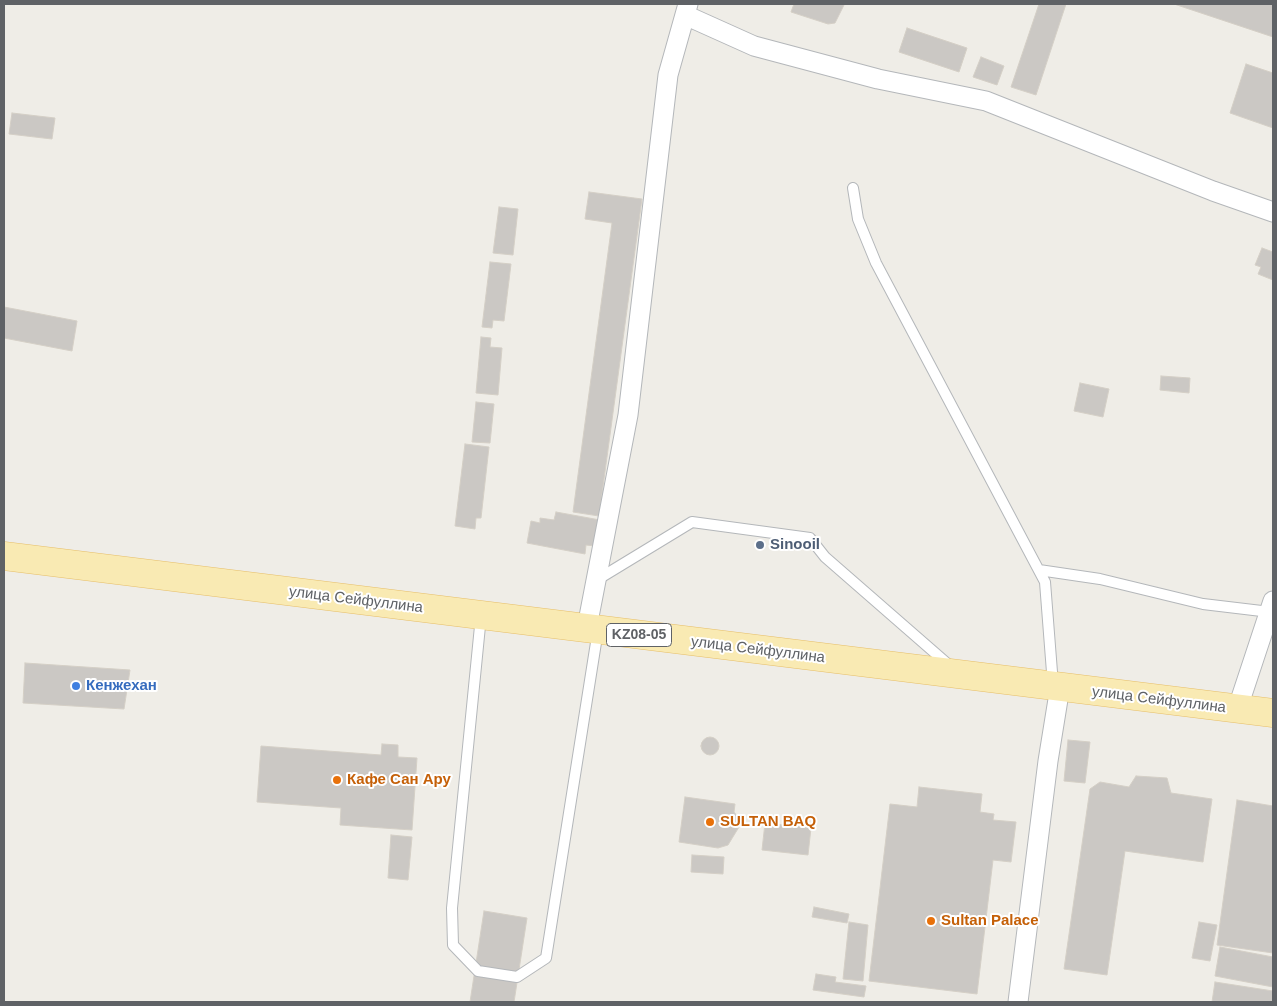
<!DOCTYPE html>
<meta charset="utf-8">
<style>
body{margin:0}
#map{position:relative;width:1277px;height:1006px;overflow:hidden;background:#efede7;font-family:Helvetica,sans-serif}
canvas{display:block}
.frame{position:absolute;inset:0;border:5px solid #5f6266;pointer-events:none}
</style>
<div id="map">
<canvas width="1277" height="1006"></canvas>
<div class="frame"></div>
</div>
<script>
const ctx = document.querySelector('canvas').getContext('2d');
ctx.lineJoin = 'round';
function paint(path, color) { ctx.fillStyle = color; ctx.fill(path, 'evenodd'); }
const shape = rows => new Path2D(rows.map(r => 'M' + r).join(''));
function trace(path, color, width, dash) { ctx.strokeStyle = color; ctx.lineWidth = width; ctx.lineCap = dash ? 'butt' : 'round'; ctx.setLineDash(dash || []); ctx.stroke(path); }
function write(font, color, halo, rows, align = 'center') {
  ctx.font = font + ' Helvetica,sans-serif'; ctx.lineWidth = 4; ctx.setLineDash([]); ctx.textBaseline = 'middle'; ctx.strokeStyle = halo; ctx.fillStyle = color; for (const [text, x, y, turn = 0] of rows) {
    ctx.save(); ctx.translate(x, y); ctx.rotate((+turn || 0) * Math.PI / 180); ctx.textAlign = isNaN(turn) ? turn : align; if (halo) ctx.strokeText(text, 0, 0); ctx.fillText(text, 0, 0); ctx.restore();
  }
}
const building = shape([
 [794,4,844,4,844,5,835,23,828,24,791,12,794,4],
 [1039,4,1066,4,1036,95,1011,87,1039,4],
 [1174,4,1273,4,1273,37,1174,4],
 [907,28,967,48,959,72,899,52,907,28],
 [981,57,1004,66,997,85,973,77,981,57],
 [1246,64,1273,73,1273,128,1230,113,1246,64],
 [12,113,55,118,52,139,9,134,12,113],
 [589,192,642,199,599,516,573,512,612,223,585,219,589,192],
 [499,207,518,209,513,255,493,253,499,207],
 [1262,248,1273,252,1273,280,1258,274,1261,267,1255,265,1262,248],
 [490,262,511,264,504,321,493,320,492,328,482,327,490,262],
 [4,307,77,321,72,351,4,338,4,307],
 [481,337,491,338,490,347,502,348,498,395,476,393,481,337],
 [1161,376,1190,378,1189,393,1160,390,1161,376],
 [1080,383,1109,389,1103,417,1074,411,1080,383],
 [476,402,494,404,490,443,472,442,476,402],
 [465,444,489,447,481,518,476,518,475,529,455,526,465,444],
 [556,512,600,520,595,546,586,545,585,554,527,543,531,521,540,523,540,518,554,520,556,512],
 [25,663,130,670,124,709,23,703,25,663],
 '701 746a9 9 0 1 1 18 0a9 9 0 1 1-18 0Z',
 [1068,740,1090,742,1085,783,1064,781,1068,740],
 [382,744,398,745,398,757,417,758,412,830,340,825,341,808,257,802,261,746,381,755,382,744],
 [1136,776,1167,778,1171,793,1212,799,1203,862,1125,851,1107,975,1064,969,1090,789,1100,782,1129,787,1136,776],
 [919,787,982,794,980,812,994,814,993,820,1016,822,1011,862,993,860,977,994,869,981,890,804,917,807,919,787],
 [685,797,735,804,734,812,738,817,739,827,728,845,718,848,679,842,685,797],
 [1237,800,1273,806,1273,953,1217,945,1237,800],
 [765,823,811,828,808,855,762,850,765,823],
 [391,835,412,837,408,880,388,878,391,835],
 [692,855,724,857,723,874,691,872,692,855],
 [814,907,849,914,847,923,812,917,814,907],
 [484,911,527,918,514,1002,470,1002,484,911],
 [849,922,868,925,863,981,843,979,849,922],
 [1199,922,1217,925,1210,961,1192,958,1199,922],
 [1220,947,1273,957,1273,987,1215,976,1220,947],
 [816,974,836,977,835,982,866,986,864,997,813,990,816,974],
 [1215,982,1273,991,1273,1002,1212,1002,1215,982]
]);
paint(building, '#cbc8c4');
trace(building, '#d4cfc6', 1);
const service = shape([
 [853,188,858,219,876,263,1045,582,1053,685],
 [1039,570,1100,579,1203,604,1270,612],
 [595,581,692,522,810,538,825,557,950,666],
 [481,616,452,908,453,945,478,971,517,977,546,958,598,630]
]);
const minor = shape([
 [685,15,754,46,878,79,986,101,1213,191,1273,212],
 [587,627,628,415,668,75,688,4],
 [1237,710,1273,601],
 [1018,1002,1048,761,1060,687]
]);
const primary = shape([
 [4,556,1273,713]
]);
trace(service, '#b4b7ba', 12);
trace(minor, '#b4b7ba', 21);
trace(primary, '#e6be69', 29);
trace(service, '#fff', 10);
trace(minor, '#fff', 19);
trace(primary, '#f9eab3', 28);
for (const [x, y, r, color] of [
 [760,545,5,"#5c6f8a"],
 [76,686,5,"#3f7fe0"],
 [337,780,5,"#e8710a"],
 [710,822,5,"#e8710a"],
 [931,921,5,"#e8710a"]
]) { const dot = new Path2D(); dot.arc(x, y, r, 0, 2 * Math.PI); ctx.fillStyle = color; ctx.fill(dot); trace(dot, '#fff', 2); }
for (const [x, y, w] of [
 [639,635,65]
]) { const box = new Path2D(); box.roundRect(x - w / 2, y - 11.5, w, 23, 4); ctx.fillStyle = '#fff'; ctx.fill(box); trace(box, '#5f6266', 1); }
write('bold 14px', '#5f6266', null, [
 ["KZ08-05",639,635]
]);
write('bold 15px', '#4e5e75', '#fff', [
 ["Sinooil",770,545]
], 'left');
write('15px', '#5f6266', '#fff', [
 ["улица Сейфуллина",356,600,7],
 ["улица Сейфуллина",758,650,7],
 ["улица Сейфуллина",1159,700,7]
]);
write('bold 15px', '#366cbe', '#fff', [
 ["Кенжехан",86,686]
], 'left');
write('bold 15px', '#c56008', '#fff', [
 ["Кафе Сан Ару",347,780],
 ["SULTAN BAQ",720,822],
 ["Sultan Palace",941,921]
], 'left');
</script>
